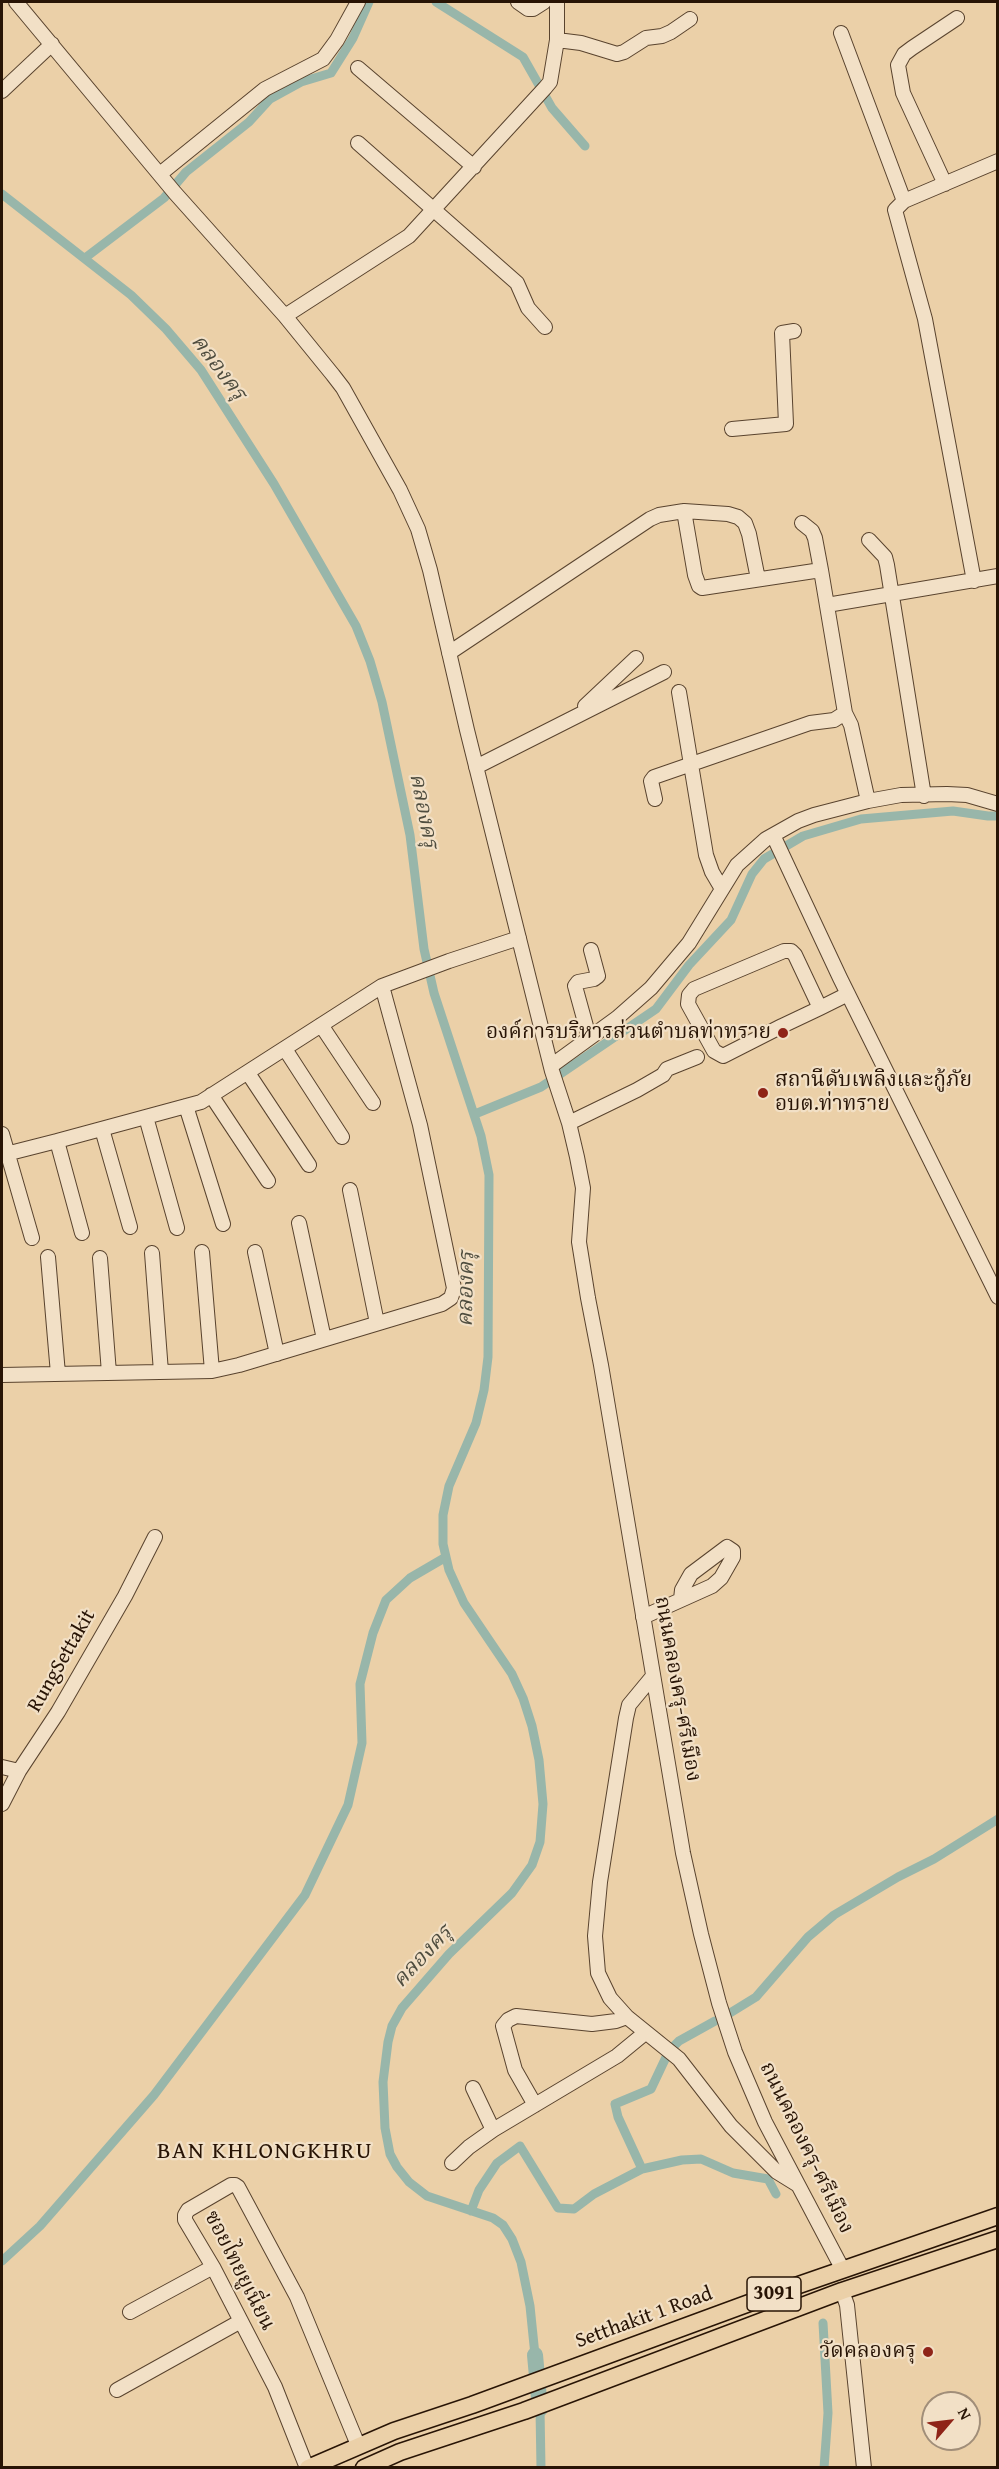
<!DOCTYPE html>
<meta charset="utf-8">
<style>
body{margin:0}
#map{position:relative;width:999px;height:2469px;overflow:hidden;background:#ebd0a8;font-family:"Gentium Book Plus",serif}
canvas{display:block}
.frame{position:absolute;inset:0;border:3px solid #281405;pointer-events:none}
.north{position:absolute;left:921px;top:2391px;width:60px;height:60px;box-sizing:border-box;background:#f2e0c6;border:2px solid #a18e79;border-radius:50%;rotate:62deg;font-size:16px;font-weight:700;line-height:24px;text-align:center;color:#281405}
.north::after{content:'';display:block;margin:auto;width:21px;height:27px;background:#8f2418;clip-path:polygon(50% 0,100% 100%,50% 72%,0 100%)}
</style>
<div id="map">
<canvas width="999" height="2469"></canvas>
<div class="frame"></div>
<div class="north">N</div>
</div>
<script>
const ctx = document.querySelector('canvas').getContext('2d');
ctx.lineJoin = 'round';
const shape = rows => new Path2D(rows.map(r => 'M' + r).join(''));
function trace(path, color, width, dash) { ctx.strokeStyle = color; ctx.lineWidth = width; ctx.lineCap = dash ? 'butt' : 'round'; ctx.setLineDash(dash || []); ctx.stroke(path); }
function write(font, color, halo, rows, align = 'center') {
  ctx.font = font + ' "Gentium Book Plus","Noto Serif Thai",serif'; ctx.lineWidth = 4.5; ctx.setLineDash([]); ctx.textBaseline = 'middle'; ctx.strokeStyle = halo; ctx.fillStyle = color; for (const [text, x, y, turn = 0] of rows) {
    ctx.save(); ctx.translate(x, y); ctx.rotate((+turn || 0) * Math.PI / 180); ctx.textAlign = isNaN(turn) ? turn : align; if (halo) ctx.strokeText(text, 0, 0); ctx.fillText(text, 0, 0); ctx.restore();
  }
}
trace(shape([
 [436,2,523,57,552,108,585,146],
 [2,194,131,295,166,329,201,370,274,484,356,626,370,661,382,702,410,835,424,949,434,993,481,1136,489,1175,488,1357,484,1390,476,1423,449,1486,443,1515,443,1544,449,1570,464,1603,512,1674,523,1698,532,1726,539,1760,543,1804,540,1842,532,1865,512,1893,449,1954,402,2008,392,2026,388,2042,383,2082,385,2128,390,2154,397,2167,409,2182,427,2196,493,2218,503,2225,512,2239,521,2262,530,2306,535,2355],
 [85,258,164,198,186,172,249,122,270,99,301,82,331,73,353,38,369,2],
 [475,1114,541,1087,656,1009,689,965,731,920,752,874,764,859,803,836,861,819,953,811,988,816,998,816],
 [730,2013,756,1997,808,1937,834,1915,898,1877,934,1859,998,1819],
 [674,2046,679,2041,715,2021],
 [642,2169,618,2117,615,2104,651,2089,668,2053],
 [471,2211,479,2190,497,2163,520,2146,558,2208,574,2209,594,2194,642,2169,682,2160,701,2159,733,2173,768,2179,776,2194],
 [2,2261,40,2226,154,2095,305,1895,348,1805,362,1743,360,1684,373,1633,386,1600,410,1578,446,1557],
 [823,2323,828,2413,824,2468],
 [540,2409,541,2468]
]), '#98b6aa', 9);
trace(shape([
 [535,2355,540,2409]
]), '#98b6aa', 16);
const minor = shape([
 [16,2,175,193,285,316,333,375,343,388,400,490,418,529,430,570,467,730,552,1071,569,1123,577,1157,583,1188,579,1242,588,1298,601,1365,683,1853,701,1934,719,2003,735,2052,765,2122,843,2270],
 [518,2,528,9,533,9,544,2],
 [841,33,904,201],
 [557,40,581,43,617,54,624,52,646,38,662,36,671,32,690,19],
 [358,68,474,167],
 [2,91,52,44],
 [358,143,517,283,528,308,545,327],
 [160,174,265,89,323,59,337,40,358,2],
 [945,184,903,93,898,65,904,54,912,48,957,18],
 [285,316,409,236,545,88,550,82,557,40,557,2],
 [732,429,786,424,782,333,794,331],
 [802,523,812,531,815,538,821,570],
 [869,540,885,557,887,565,924,796],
 [974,581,925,319,895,210,904,201,998,161],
 [827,605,998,576],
 [449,653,650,519,659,515,684,511,728,514,738,517,745,523,749,534,758,579],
 [679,692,706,855,712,872,722,889],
 [585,706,636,658],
 [845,713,851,725,868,801],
 [476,767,664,672],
 [655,799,651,781,654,777,810,723,834,720,845,713,821,570,702,588,699,586,695,575,684,511],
 [773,835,840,978,998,1297],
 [820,1008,795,955,791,951,784,951,694,989,689,995,688,1004,714,1051,723,1056,782,1026,820,1008,848,994],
 [321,1025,373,1103],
 [589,1037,575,986,578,982,594,979,598,976,591,950],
 [285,1049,342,1137],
 [551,1066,617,1018,651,988,689,943,737,865,766,839,798,821,814,815,868,801,901,795,947,794,967,795,998,804],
 [248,1073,309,1165],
 [211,1095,268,1181],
 [186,1106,223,1224],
 [146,1117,177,1228],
 [569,1123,637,1090,663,1075,667,1069,697,1057],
 [102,1129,130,1227],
 [2,1134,32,1238],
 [2,1155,57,1141],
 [350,1190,377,1323],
 [299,1223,324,1339],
 [82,1233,57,1141,201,1102,382,986,449,961,519,938],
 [202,1252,212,1371],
 [255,1252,277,1354],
 [152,1253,161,1372],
 [48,1257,58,1374],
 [100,1258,109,1373],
 [2,1375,212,1371,239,1365,442,1304,451,1298,454,1288,420,1125,382,986],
 [643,1617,712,1586,721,1578,733,1557,733,1551,727,1547,691,1574,682,1590,681,1599],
 [653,1676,629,1705,626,1718,600,1882,595,1936,598,1973,610,1998,627,2017,679,2059,731,2126,777,2172,798,2185],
 [2,1767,19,1771],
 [2,1804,19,1771,58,1712,125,1596,155,1537],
 [473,2088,493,2130],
 [535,2105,515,2070,503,2026,508,2020,516,2016,592,2024,616,2021,627,2017],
 [452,2163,469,2147,493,2130,617,2056,645,2033],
 [842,2291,847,2305,864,2468],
 [130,2312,213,2267],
 [117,2390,241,2321],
 [307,2468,275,2387,213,2267,185,2220,185,2215,188,2210,231,2185,235,2185,238,2187,297,2297,358,2445]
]);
const major = shape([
 [308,2468,394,2431,472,2405,790,2288,998,2216],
 [364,2468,400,2452,524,2411,842,2291,998,2239]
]);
trace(minor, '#59432e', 16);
trace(major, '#281405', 19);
trace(minor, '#f2e0c6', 14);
trace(major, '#ebd0a8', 16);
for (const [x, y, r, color] of [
 [783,1033,6,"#8f2418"],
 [763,1093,6,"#8f2418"],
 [928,2352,6,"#8f2418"]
]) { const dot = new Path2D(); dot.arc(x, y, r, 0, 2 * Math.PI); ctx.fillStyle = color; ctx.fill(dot); trace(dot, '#f2e0c6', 2); }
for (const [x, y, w] of [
 [774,2294,54]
]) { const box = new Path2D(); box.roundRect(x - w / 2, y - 17, w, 34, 4.5); ctx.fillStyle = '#f2e0c6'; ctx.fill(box); trace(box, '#281405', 1.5); }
write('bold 20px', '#281405', null, [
 ["3091",774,2294]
]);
write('21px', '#281405', '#f2e0c6', [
 ["องค์การบริหารส่วนตำบลท่าทราย",771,1033],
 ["สถานีดับเพลิงและกู้ภัย",775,1081,"left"],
 ["อบต.ท่าทราย",775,1105,"left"],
 ["วัดคลองครุ",916,2352]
], 'right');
write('21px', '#281405', '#f2e0c6', [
 ["RungSettakit",62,1661,-60],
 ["ถนนคลองครุ-ศรีเมือง",677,1689,80],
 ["ถนนคลองครุ-ศรีเมือง",806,2148,64],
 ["ซอยไทยยูเนี่ยน",239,2271,63],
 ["Setthakit 1 Road",644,2318,-20]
]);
write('italic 22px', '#4f4d3f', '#f2e0c6', [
 ["คลองครุ",218,368,53],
 ["คลองครุ",423,811,79],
 ["คลองครุ",467,1289,-89],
 ["คลองครุ",423,1957,-47]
]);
ctx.letterSpacing = '1.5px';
write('24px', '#281405', '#f2e0c6', [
 ["BAN KHLONGKHRU",265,2152]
]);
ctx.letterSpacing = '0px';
</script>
